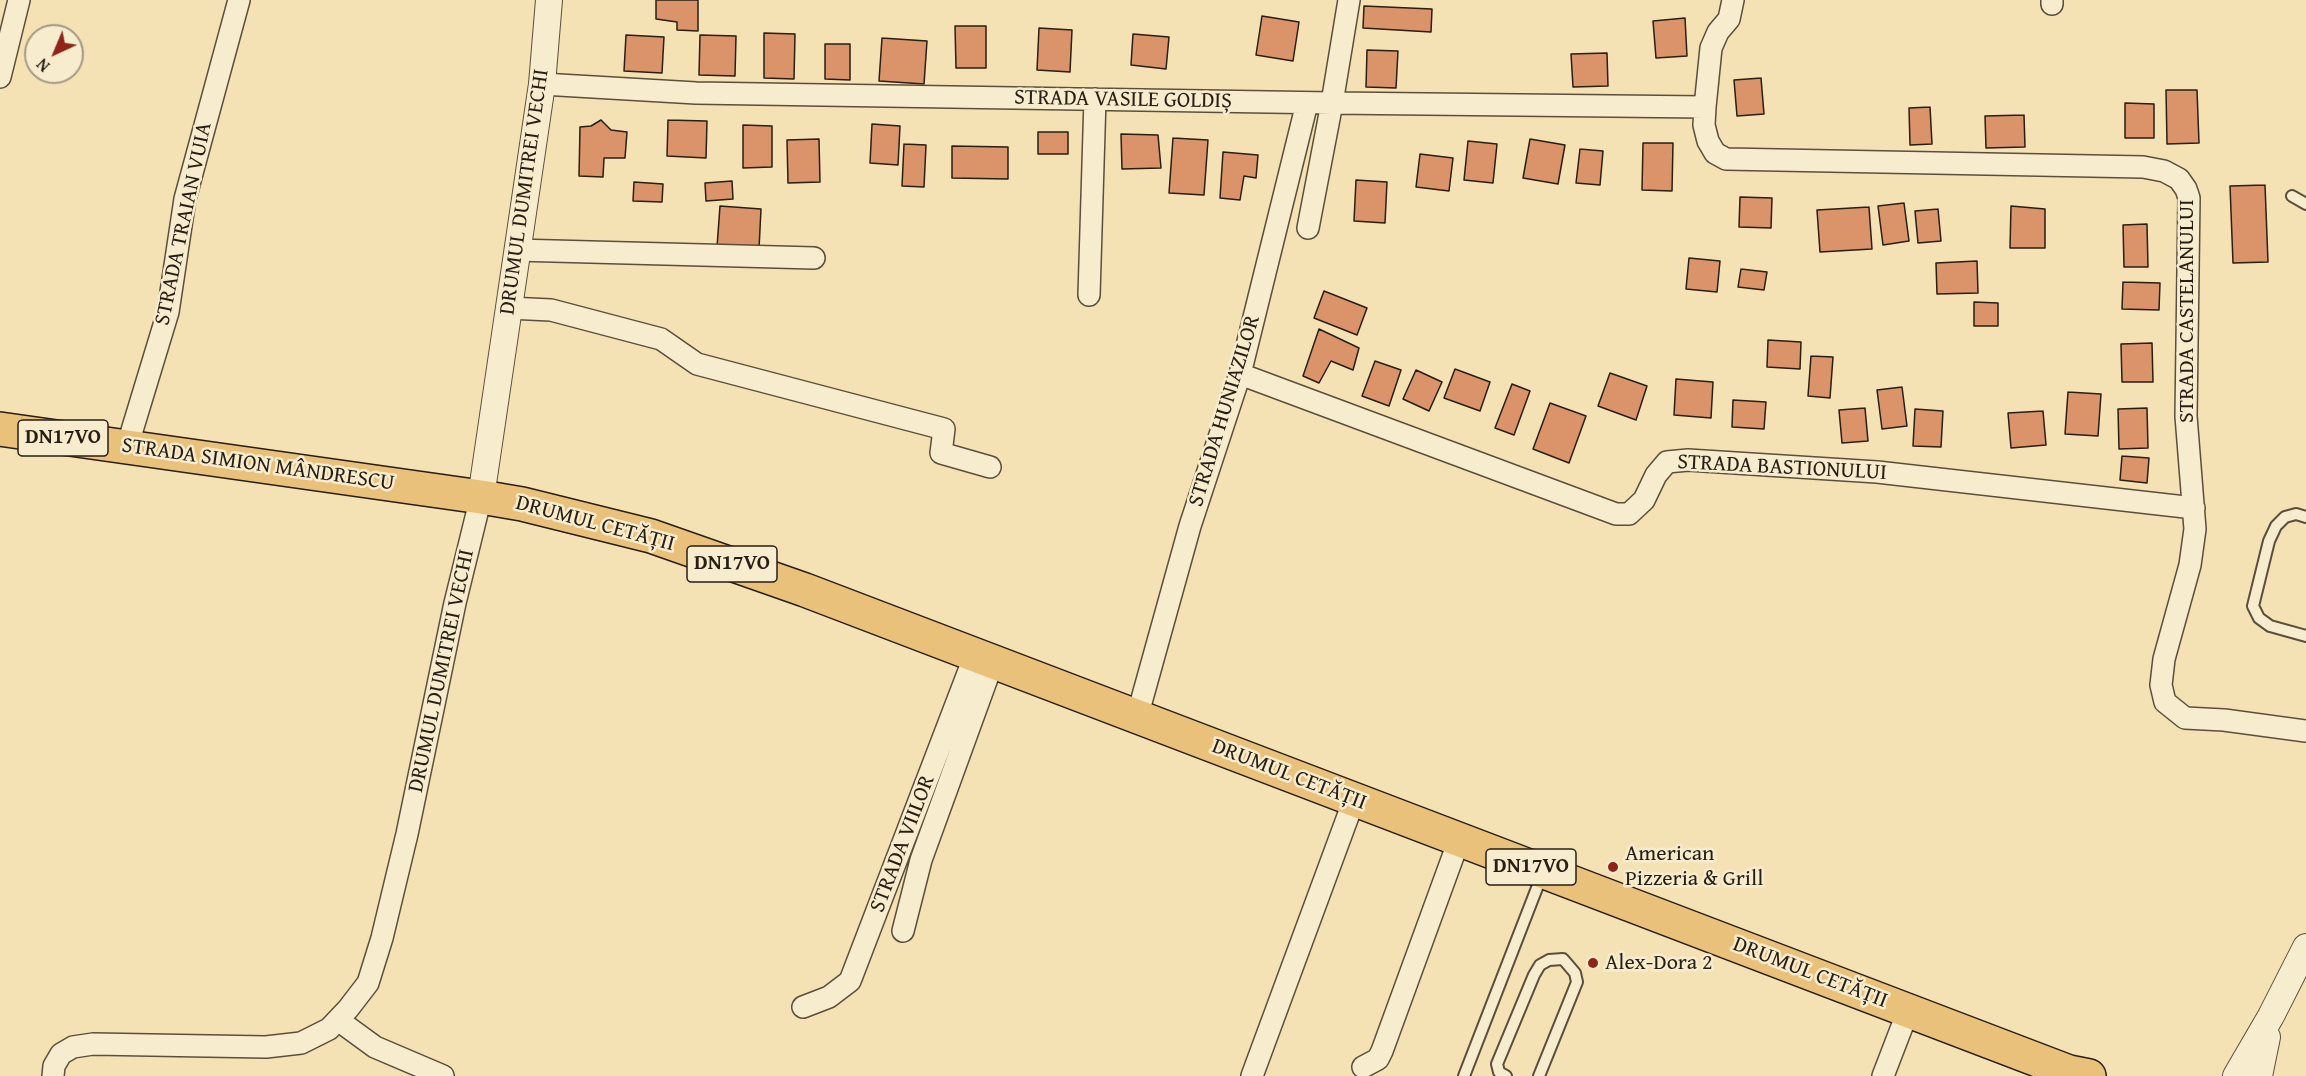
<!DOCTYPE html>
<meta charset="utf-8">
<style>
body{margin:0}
#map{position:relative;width:2306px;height:1076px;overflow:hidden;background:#f5e2b4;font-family:"Gentium Book Plus",serif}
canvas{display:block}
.north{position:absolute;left:24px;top:24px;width:60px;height:60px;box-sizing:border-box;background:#f8ecce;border:2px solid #a49a84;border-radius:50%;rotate:224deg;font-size:16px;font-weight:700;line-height:24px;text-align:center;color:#271e14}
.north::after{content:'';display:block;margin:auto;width:21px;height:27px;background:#8f2418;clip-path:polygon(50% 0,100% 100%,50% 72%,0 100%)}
</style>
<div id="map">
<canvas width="2306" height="1076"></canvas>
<div class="north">N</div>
</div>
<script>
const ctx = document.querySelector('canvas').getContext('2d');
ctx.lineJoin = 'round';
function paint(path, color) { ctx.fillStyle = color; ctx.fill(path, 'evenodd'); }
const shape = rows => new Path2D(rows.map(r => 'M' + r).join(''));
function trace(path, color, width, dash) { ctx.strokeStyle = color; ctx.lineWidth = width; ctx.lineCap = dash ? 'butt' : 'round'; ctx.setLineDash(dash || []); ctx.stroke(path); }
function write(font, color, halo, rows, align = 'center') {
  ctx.font = font + ' "Gentium Book Plus",serif'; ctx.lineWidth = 5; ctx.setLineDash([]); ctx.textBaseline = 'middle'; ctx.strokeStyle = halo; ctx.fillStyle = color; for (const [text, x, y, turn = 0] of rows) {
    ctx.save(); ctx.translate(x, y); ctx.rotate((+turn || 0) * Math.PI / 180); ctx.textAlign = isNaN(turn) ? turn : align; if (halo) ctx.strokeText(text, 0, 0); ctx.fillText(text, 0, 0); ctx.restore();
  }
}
const building = shape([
 [656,0,698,0,698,31,677,30,677,22,656,19,656,0],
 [1364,6,1432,9,1431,32,1363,28,1364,6],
 [1262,16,1299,22,1293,61,1256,55,1262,16],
 [1685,18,1687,56,1656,58,1653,21,1685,18],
 [955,26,986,26,986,68,956,68,955,26],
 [1039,28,1072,30,1070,72,1037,70,1039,28],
 [764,33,795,34,794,79,764,78,764,33],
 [1133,34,1169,37,1166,69,1131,65,1133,34],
 [626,35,664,37,662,73,624,71,626,35],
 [700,35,736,36,735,76,699,75,700,35],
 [882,38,927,41,924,84,879,81,882,38],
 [825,44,850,44,850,80,825,79,825,44],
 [1367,50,1398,51,1396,88,1366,87,1367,50],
 [1607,53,1608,86,1573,87,1571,54,1607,53],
 [1761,78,1764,114,1737,116,1734,80,1761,78],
 [2166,90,2197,90,2199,143,2167,144,2166,90],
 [2125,103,2154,104,2154,138,2125,138,2125,103],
 [1930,107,1932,144,1910,145,1909,108,1930,107],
 [2024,115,2025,147,1986,148,1985,116,2024,115],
 [601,120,611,130,627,132,625,158,604,158,603,177,579,176,580,127,591,126,601,120],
 [668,120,707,121,706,158,667,156,668,120],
 [872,124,900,126,898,165,870,163,872,124],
 [743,125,772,126,772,167,743,168,743,125],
 [1038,132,1068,132,1068,154,1038,154,1038,132],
 [1121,134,1158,135,1161,168,1122,169,1121,134],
 [1173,138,1208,140,1204,195,1169,193,1173,138],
 [819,139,820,182,788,183,787,140,819,139],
 [1530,139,1565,145,1558,184,1523,178,1530,139],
 [1468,141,1497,144,1493,183,1464,180,1468,141],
 [1643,143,1673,143,1672,191,1642,190,1643,143],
 [904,144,926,145,924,187,902,186,904,144],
 [952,146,1008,147,1008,179,952,178,952,146],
 [1580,149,1603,151,1600,185,1576,183,1580,149],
 [1223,152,1258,155,1256,178,1244,176,1240,200,1220,198,1223,152],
 [1420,154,1453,158,1449,191,1416,187,1420,154],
 [1356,180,1387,182,1385,223,1354,221,1356,180],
 [732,181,733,199,706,201,705,183,732,181],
 [634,182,663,184,662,202,633,201,634,182],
 [2265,185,2268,262,2233,263,2230,186,2265,185],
 [1740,197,1772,198,1771,228,1739,227,1740,197],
 [1904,203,1909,241,1883,245,1878,206,1904,203],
 [720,206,761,209,759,249,717,247,720,206],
 [2011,206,2045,209,2045,248,2010,248,2011,206],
 [1869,207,1872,249,1820,252,1817,210,1869,207],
 [1938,209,1941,241,1918,243,1915,211,1938,209],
 [2147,224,2148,267,2124,267,2123,225,2147,224],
 [1689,258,1720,261,1717,292,1686,289,1689,258],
 [1977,261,1978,293,1937,294,1936,263,1977,261],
 [1741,269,1767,272,1764,290,1738,287,1741,269],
 [2123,282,2160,283,2159,310,2122,309,2123,282],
 [1324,291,1367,308,1357,335,1314,318,1324,291],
 [1974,302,1998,303,1998,326,1974,326,1974,302],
 [1319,329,1359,348,1353,370,1331,361,1319,383,1303,376,1319,329],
 [1768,340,1801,342,1800,369,1767,367,1768,340],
 [2152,343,2153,382,2122,382,2121,344,2152,343],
 [1811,356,1833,357,1830,398,1808,396,1811,356],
 [1375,361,1401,370,1389,406,1362,396,1375,361],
 [1455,369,1490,382,1480,411,1444,398,1455,369],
 [1416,370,1442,382,1429,411,1403,399,1416,370],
 [1610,373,1647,386,1636,420,1598,406,1610,373],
 [1676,379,1713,382,1711,418,1674,415,1676,379],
 [1512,384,1530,391,1514,435,1495,428,1512,384],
 [1902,387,1907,426,1882,429,1877,390,1902,387],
 [2068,392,2101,394,2098,436,2065,434,2068,392],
 [1733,400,1766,402,1764,429,1732,427,1733,400],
 [1550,403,1586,416,1569,463,1533,449,1550,403],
 [1865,408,1868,441,1842,443,1839,410,1865,408],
 [2147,408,2148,448,2119,449,2118,409,2147,408],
 [1915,409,1943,411,1941,447,1913,446,1915,409],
 [2043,411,2046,445,2011,448,2008,413,2043,411],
 [2122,456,2149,458,2147,483,2120,480,2122,456]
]);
paint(building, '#db9369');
trace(building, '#271e14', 1.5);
const service = shape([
 [2292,196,2306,204],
 [2306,517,2296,514,2285,517,2276,526,2269,541,2253,606,2259,618,2270,626,2306,636],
 [1464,1076,1542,875],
 [1506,1076,1499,1072,1497,1064,1534,975,1540,965,1549,960,1563,959,1575,973,1577,982,1539,1076]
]);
const minor = shape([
 [1733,0,1729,19,1718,32,1711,48,1705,107,1704,125,1708,141,1715,153,1726,159,2143,167,2164,171,2179,179,2186,189,2189,198,2186,416,2195,529,2190,565,2164,659,2161,685,2165,702,2185,718,2224,720,2306,731],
 [2052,0,2052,4],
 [0,77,19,0],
 [542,84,696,93,1332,103,1705,107],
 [1308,228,1332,103,1349,0],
 [516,250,814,258],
 [1089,295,1095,99],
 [508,308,551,310,661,339,697,364,944,429,941,453,990,467],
 [1240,374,1616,514,1629,514,1644,500,1656,475,1667,462,1688,460,1877,472,2194,508],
 [127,447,168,312,185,199,239,0],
 [1137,717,1190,526,1240,374,1307,103],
 [903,931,921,860,993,662],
 [803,1007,829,997,850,981,975,655],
 [338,1020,375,1047,443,1076],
 [1363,1067,1378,1059,1382,1051,1459,840],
 [53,1076,54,1066,61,1054,73,1047,93,1044,266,1047,301,1043,329,1029,348,1009,368,983,382,938,407,834,455,603,481,497],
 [1252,1076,1354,800],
 [1883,1076,1908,1011]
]);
const tertiary = shape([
 [481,497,542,84,549,0],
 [2236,1076,2271,1016,2306,947],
 [2259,1076,2267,1037]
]);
const trunk = shape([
 [0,429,481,497,522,504,651,536,805,590,2069,1072,2089,1076]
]);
trace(service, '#5a4f3c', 14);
trace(minor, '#5a4f3c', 24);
trace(tertiary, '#5a4f3c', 28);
trace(trunk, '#271e14', 36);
trace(service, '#f8ecce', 10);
trace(minor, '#f8ecce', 21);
trace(tertiary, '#f8ecce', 26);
trace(trunk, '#eac17a', 33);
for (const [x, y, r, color] of [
 [1613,867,6,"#8f2418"],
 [1593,963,6,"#8f2418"]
]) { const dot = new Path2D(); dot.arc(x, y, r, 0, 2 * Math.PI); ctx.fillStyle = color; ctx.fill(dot); trace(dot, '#f8ecce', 2); }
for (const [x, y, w] of [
 [63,438,90],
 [732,564,90],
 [1531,867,90]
]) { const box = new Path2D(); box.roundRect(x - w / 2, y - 18, w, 36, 4.5); ctx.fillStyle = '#f8ecce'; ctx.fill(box); trace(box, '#271e14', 1.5); }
write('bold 21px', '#271e14', null, [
 ["DN17VO",63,438],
 ["DN17VO",732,564],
 ["DN17VO",1531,867]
]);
write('22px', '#271e14', '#f8ecce', [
 ["STRADA VASILE GOLDIȘ",1123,100,1],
 ["DRUMUL DUMITREI VECHI",525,192,-82],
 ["STRADA TRAIAN VUIA",184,224,-78],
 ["STRADA CASTELANULUI",2187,311,-90],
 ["STRADA HUNIAZILOR",1225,411,-73],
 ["STRADA SIMION MÂNDRESCU",258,465,8],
 ["STRADA BASTIONULUI",1782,468,3],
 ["DRUMUL CETĂȚII",595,524,15],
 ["DRUMUL DUMITREI VECHI",442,671,-78],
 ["DRUMUL CETĂȚII",1289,775,21],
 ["STRADA VIILOR",903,844,-69],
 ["DRUMUL CETĂȚII",1810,973,21]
]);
write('22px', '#271e14', '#f8ecce', [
 ["American",1625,854],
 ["Pizzeria & Grill",1625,879],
 ["Alex-Dora 2",1605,963]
], 'left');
</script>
